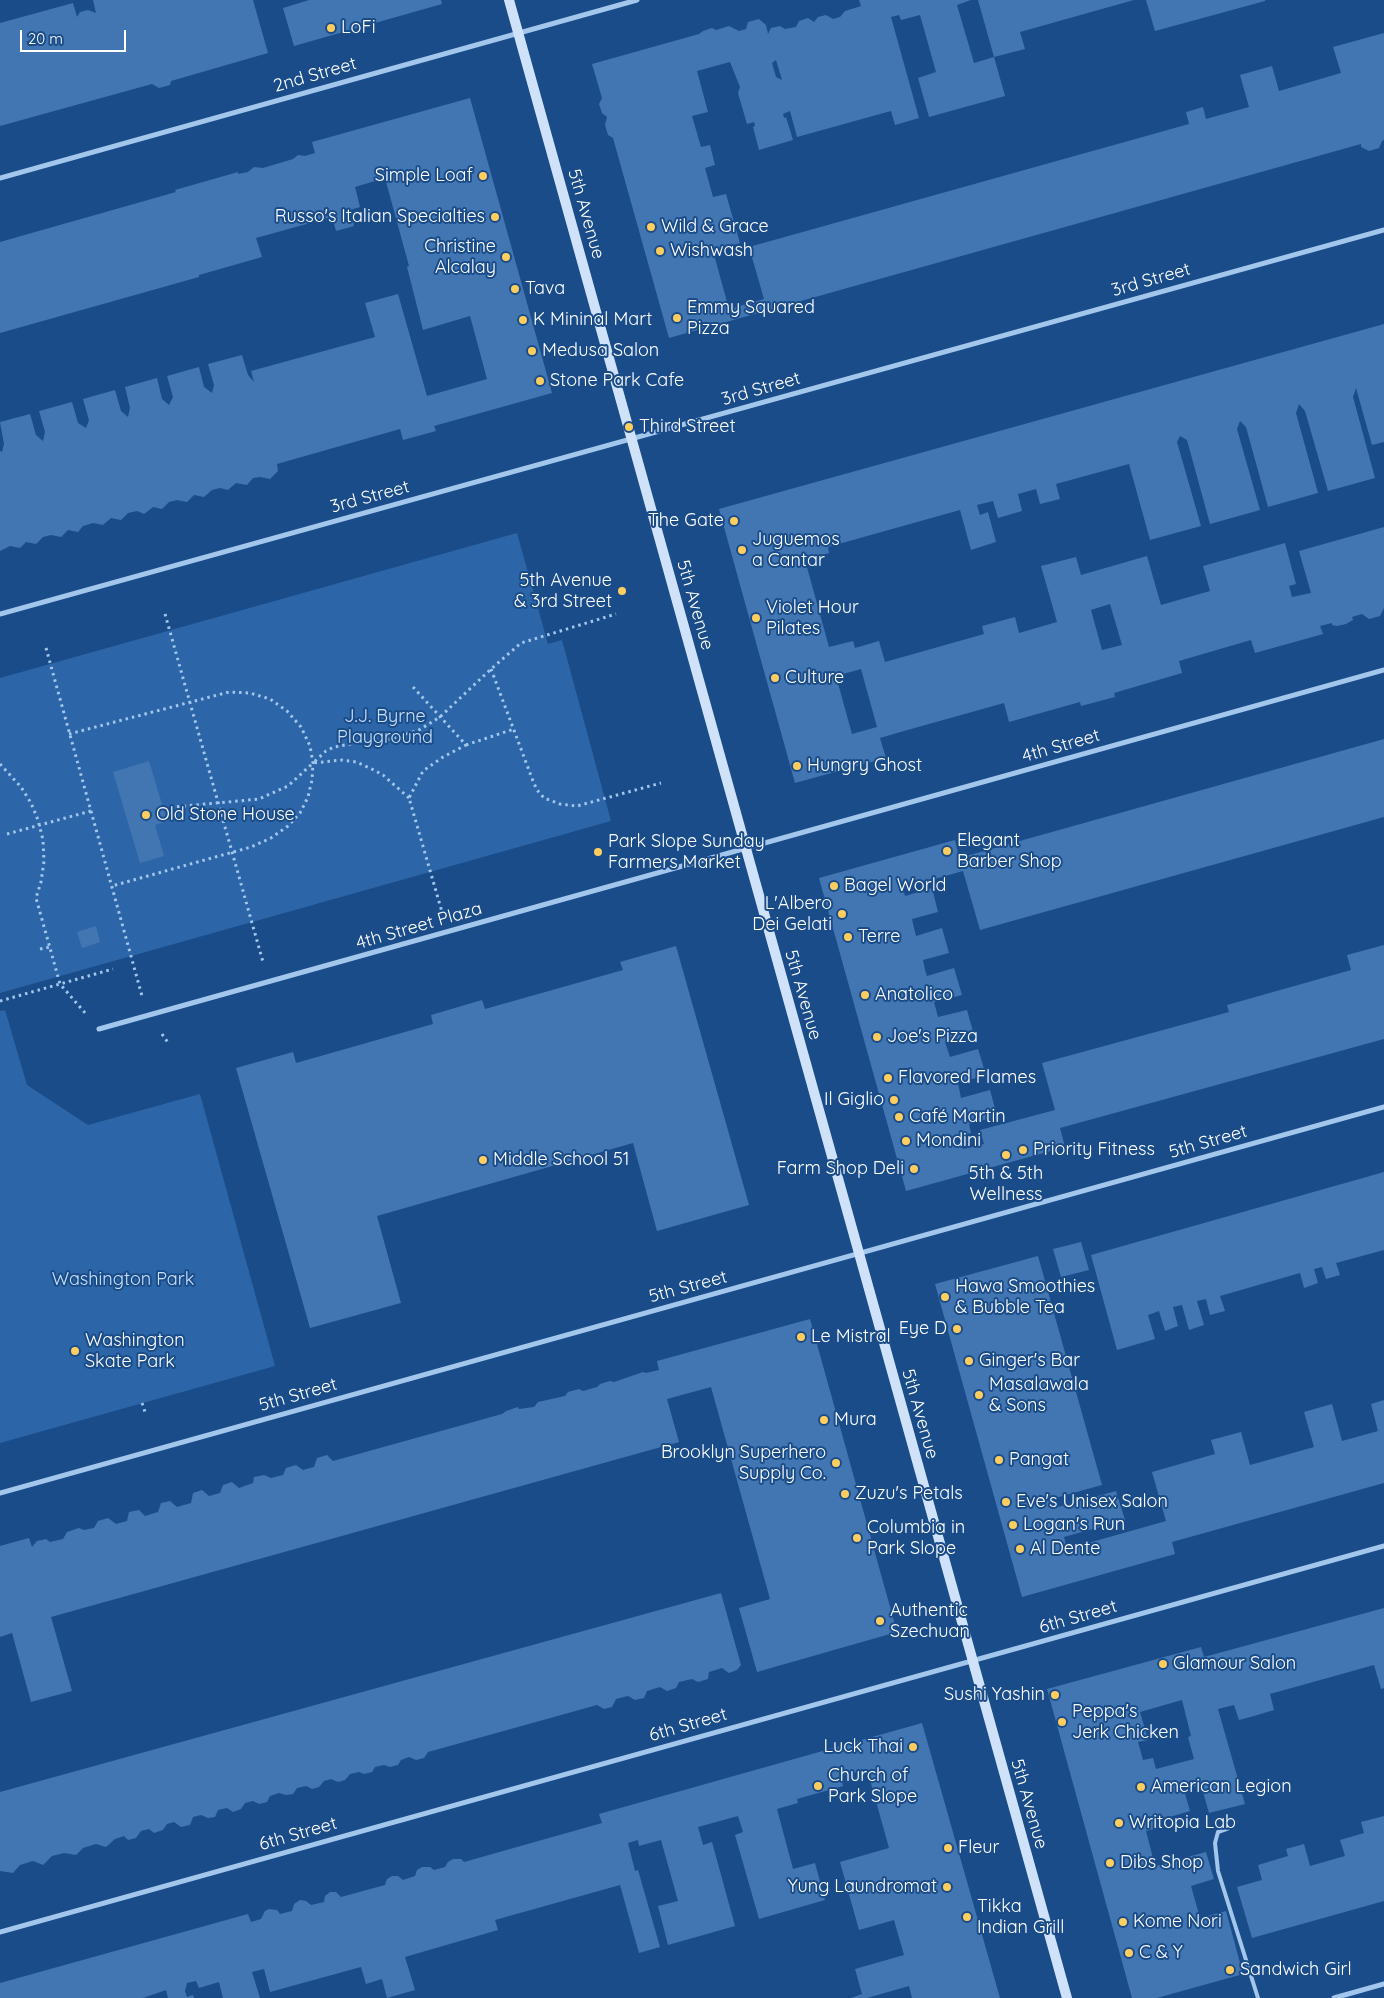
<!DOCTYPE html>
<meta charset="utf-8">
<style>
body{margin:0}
#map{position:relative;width:1384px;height:1998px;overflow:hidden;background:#1a4c89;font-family:Quicksand,sans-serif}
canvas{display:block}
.scale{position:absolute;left:20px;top:30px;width:106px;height:22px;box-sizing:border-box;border:2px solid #fff;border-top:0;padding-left:6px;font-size:15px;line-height:18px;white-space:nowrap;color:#fff;-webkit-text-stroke:4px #1a4c89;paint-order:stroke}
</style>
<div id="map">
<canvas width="1384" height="1998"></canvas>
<div class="scale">20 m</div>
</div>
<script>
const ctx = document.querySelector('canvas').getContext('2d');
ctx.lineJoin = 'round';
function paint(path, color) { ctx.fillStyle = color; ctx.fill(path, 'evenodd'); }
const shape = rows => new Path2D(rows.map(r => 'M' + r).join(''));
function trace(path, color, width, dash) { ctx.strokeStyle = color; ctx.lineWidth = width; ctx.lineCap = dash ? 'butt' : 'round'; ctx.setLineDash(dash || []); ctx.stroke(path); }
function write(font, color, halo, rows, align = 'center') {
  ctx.font = font + ' Quicksand,sans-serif'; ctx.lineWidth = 4; ctx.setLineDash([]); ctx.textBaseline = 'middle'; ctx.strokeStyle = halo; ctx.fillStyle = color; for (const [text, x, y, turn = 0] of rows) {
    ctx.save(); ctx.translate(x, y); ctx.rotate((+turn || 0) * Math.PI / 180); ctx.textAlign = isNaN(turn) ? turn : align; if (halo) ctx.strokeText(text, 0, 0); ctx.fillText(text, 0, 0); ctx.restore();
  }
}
paint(shape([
 [517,533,548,644,562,640,611,821,0,993,0,678],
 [5,1010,27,1085,88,1125,200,1094,275,1366,0,1443,0,1011]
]), '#2c66a8');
paint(shape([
 [93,0,253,0,268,53,171,81,170,85,159,88,152,84,0,126,0,23,73,3,77,17,80,12,88,10,96,13],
 [309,0,441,0,442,4,294,46,283,8],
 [859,0,971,0,957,5,974,63,994,57,1005,96,929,117,918,78,936,72,920,15,901,20,899,15,891,17,919,118,895,125,891,111,797,137,790,111,783,114,784,118,786,117,793,140,759,150,753,127,755,126,754,122,747,124,738,93,740,87,730,62,697,71,708,112,692,116,701,147,710,145,715,165,705,168,713,197,726,194,740,243,713,251,729,309,764,299,749,247,1189,124,1186,112,1203,107,1206,119,1249,107,1240,75,1272,66,1279,91,1341,73,1333,47,1384,33,1384,140,1382,141,1379,148,1369,151,1361,147,1361,144,669,338,613,138,608,135,605,125,607,117,602,113,599,104,602,98,592,64,699,34,703,31,712,28,716,30,729,26,739,31,746,29,748,22,759,19,766,25,768,34,771,28,780,26,785,29,796,27,799,21,808,18,814,22,818,17,826,15,833,19,840,17,845,11,861,6],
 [776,60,782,80,776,77,772,63],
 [978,0,1134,0,1020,32,1025,49,994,57],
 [1146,0,1265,0,1265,1,1155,31],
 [470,98,552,393,434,426,436,431,403,440,400,429,277,464,278,471,270,479,260,477,253,478,247,485,236,483,228,490,220,488,212,490,204,497,194,495,187,502,177,500,169,502,162,509,153,507,144,514,137,511,128,513,121,520,111,518,103,525,93,523,83,526,78,532,68,530,61,537,51,535,43,537,36,544,26,542,20,548,10,546,0,551,0,451,2,452,4,444,0,422,30,414,36,435,43,441,45,432,39,411,72,402,78,423,86,428,89,420,83,399,115,390,121,411,128,417,130,408,125,387,157,378,162,399,169,405,173,397,167,376,199,367,204,387,212,393,214,385,208,364,242,355,248,375,254,382,251,371,375,337,365,303,398,294,427,396,487,379,470,316,423,330,407,267,409,266,385,178,355,187,360,207,350,210,354,226,336,231,332,217,256,238,262,257,199,275,199,277,0,333,0,242,176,192,175,190,238,172,238,174,248,172,254,167,263,168,293,159,298,155,305,156,315,153,312,142],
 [1384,324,1384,442,1372,445,1356,388,1353,397,1375,478,1328,491,1305,411,1299,404,1296,413,1318,493,1268,507,1246,427,1240,421,1237,429,1260,510,1210,524,1187,440,1180,436,1177,442,1201,526,1150,540,1129,464,1056,484,1060,499,1040,504,1036,489,1018,494,1022,511,998,518,993,501,977,505,980,515,988,512,996,542,971,550,960,510,828,547,829,553,805,560,829,647,853,641,855,648,879,641,885,662,984,634,982,626,1015,617,1019,633,1057,622,1041,566,1076,557,1081,575,1147,556,1161,605,1210,591,1203,566,1285,543,1296,584,1289,586,1292,597,1311,593,1299,551,1384,527,1384,608,1380,616,1369,619,1362,614,1352,617,1353,620,1346,624,1337,626,1332,625,1332,623,1320,626,1323,634,1255,653,1251,640,1179,661,1182,673,1114,693,1115,697,1081,706,1080,702,1009,722,1004,703,904,731,880,738,886,758,795,783,719,509],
 [1110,604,1122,645,1102,650,1091,610],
 [861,669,877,727,852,734,836,676],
 [1384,739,1384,817,980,930,963,871,903,888,905,896,932,888,938,912,912,919,914,928,916,936,942,928,949,953,923,960,925,970,927,976,954,968,962,995,934,1002,938,1017,967,1010,974,1035,945,1042,950,1057,978,1049,986,1075,958,1083,961,1098,990,1090,997,1116,969,1124,971,1133,955,1137,957,1145,964,1149,984,1144,980,1130,1055,1110,1042,1063,1229,1012,1227,1005,1351,970,1347,955,1384,945,1384,1039,1060,1128,1065,1147,906,1191,819,878,955,840,959,858],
 [149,761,167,821,155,825,164,856,140,863,113,772],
 [96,926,100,942,82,948,77,932],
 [676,946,749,1205,657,1231,633,1143,377,1216,401,1303,310,1328,236,1068,293,1052,296,1063,433,1024,431,1015,482,1000,485,1009,623,970,620,962],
 [1384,1172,1384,1250,1336,1263,1340,1275,1326,1279,1322,1267,1314,1269,1318,1283,1304,1288,1300,1273,1220,1296,1225,1311,1210,1315,1206,1299,1197,1301,1204,1325,1189,1330,1182,1305,1173,1307,1178,1326,1165,1331,1159,1311,1148,1315,1155,1339,1117,1350,1091,1255],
 [1081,1242,1089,1270,1061,1277,1053,1249],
 [1038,1256,1102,1485,1055,1498,1058,1507,1116,1491,1125,1520,1064,1537,1067,1549,1166,1521,1152,1472,1215,1454,1211,1440,1241,1432,1250,1465,1314,1447,1304,1412,1332,1404,1342,1441,1378,1431,1371,1404,1384,1400,1384,1483,1172,1542,1175,1554,1022,1597,935,1284],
 [810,1319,897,1632,757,1672,739,1608,770,1599,711,1387,667,1399,679,1442,51,1617,72,1691,31,1702,12,1633,0,1637,0,1546,29,1538,32,1547,37,1541,46,1539,50,1542,63,1539,67,1532,79,1528,84,1530,94,1528,98,1521,108,1518,116,1524,127,1521,129,1512,139,1510,145,1516,158,1512,161,1503,170,1501,177,1507,191,1503,193,1493,202,1490,209,1496,220,1493,223,1485,232,1482,239,1488,253,1483,254,1477,264,1475,271,1478,283,1475,286,1468,296,1465,303,1470,314,1467,317,1458,327,1455,333,1461,502,1414,506,1411,518,1407,519,1409,534,1407,538,1402,565,1396,568,1392,579,1389,583,1391,597,1387,600,1384,610,1381,614,1382,643,1372,646,1373,659,1370,657,1361],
 [721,1593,741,1665,737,1670,729,1673,722,1668,709,1672,708,1679,698,1682,692,1679,679,1682,676,1688,667,1691,660,1687,647,1691,644,1698,635,1700,628,1696,616,1699,612,1707,604,1709,597,1705,428,1752,424,1758,416,1760,409,1757,401,1760,398,1765,390,1767,384,1765,375,1767,372,1772,364,1774,359,1772,350,1774,345,1780,338,1782,331,1779,324,1781,319,1787,312,1789,306,1786,297,1788,293,1794,286,1795,279,1793,270,1796,267,1802,259,1804,253,1801,245,1803,241,1809,233,1812,227,1808,218,1810,215,1817,208,1818,201,1815,193,1817,190,1825,181,1827,174,1822,167,1824,163,1830,154,1833,149,1829,141,1831,136,1838,128,1840,124,1836,115,1839,106,1847,96,1844,83,1848,76,1855,64,1853,52,1856,43,1865,33,1861,20,1865,13,1873,0,1871,0,1792],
 [1384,1608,1384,1688,1381,1689,1374,1665,1270,1694,1274,1710,1254,1716,1239,1720,1234,1705,1218,1709,1245,1804,1209,1813,1201,1785,1184,1790,1190,1811,1156,1821,1158,1828,1146,1831,1155,1866,1206,1852,1214,1879,1191,1886,1200,1918,1226,1911,1243,1974,1157,1998,1132,1998,1047,1689,1201,1647,1204,1657],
 [1182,1700,1191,1736,1188,1737,1194,1759,1156,1769,1153,1758,1143,1760,1138,1742,1148,1740,1140,1712],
 [922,1723,1000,1998,912,1998,909,1986,867,1998,851,1998,862,1994,855,1969,904,1955,894,1920,859,1930,840,1862,889,1848,867,1769,836,1778,838,1782,842,1780,843,1786,797,1799,798,1803,777,1809,793,1869,815,1863,825,1900,759,1919,735,1835,743,1832,738,1816,698,1827,703,1845,712,1842,735,1926,668,1945,658,1906,678,1901,661,1840,639,1846,638,1840,628,1843,635,1871,638,1870,660,1947,639,1953,620,1885,495,1920,498,1930,405,1957,415,1990,387,1998,382,1979,366,1984,361,1967,270,1992,264,1969,252,1972,260,1998,223,1998,219,1982,199,1988,196,1981,187,1983,185,1991,187,1997,193,1995,194,1998,168,1998,166,1990,143,1998,0,1998,0,1983,248,1914,251,1922,261,1919,265,1911,269,1909,277,1910,280,1914,292,1911,294,1904,300,1900,306,1901,311,1905,324,1902,325,1896,330,1892,336,1892,341,1897,385,1885,387,1879,392,1876,398,1876,403,1880,415,1876,417,1870,422,1867,430,1867,434,1870,445,1867,448,1862,453,1859,461,1859,464,1862,602,1823,599,1814],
 [1384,1816,1384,1901,1252,1938,1237,1887,1262,1880,1258,1865,1288,1856,1286,1849,1304,1844,1310,1866,1345,1856,1340,1840,1364,1833,1361,1822]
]), '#4276b2');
trace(shape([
 [165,614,263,962],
 [46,648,142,996],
 [491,669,533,781,537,790,544,798,560,804,577,806,661,783],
 [413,687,466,745,443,757,423,771,409,798,442,912],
 [69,734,229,692,250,693,270,699,287,711,301,727,310,746,313,763,312,780,308,797,300,813,288,826,271,838,251,847,112,886],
 [466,745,514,729],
 [0,764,21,787,31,803,38,820,43,840,44,861,41,882,36,898,60,984,86,1014],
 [409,798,383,775,370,768,356,762,342,760,313,763,326,751,334,747,373,740,391,739,419,730,440,717,491,669,521,643,616,614],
 [164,808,259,799,288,786,313,763],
 [7,834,91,811],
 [40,949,50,947],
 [0,1001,113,969],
 [162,1034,169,1044],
 [142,1403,145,1412]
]), '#a3c6ed', 3, [2.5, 4]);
trace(shape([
 [1229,1828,1218,1832,1215,1843,1218,1871,1258,1998]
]), '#a3c6ed', 4);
trace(shape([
 [0,178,637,0],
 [0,614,1384,230],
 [99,1029,1384,670],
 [0,1493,1384,1107],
 [0,1932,1384,1546],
 [1334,1998,1384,1984]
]), '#a3c6ed', 5);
trace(shape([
 [509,0,1067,1998]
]), '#d0e2f9', 10);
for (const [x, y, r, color] of [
 [331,28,5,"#ffce5f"],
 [483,176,5,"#ffce5f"],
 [495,217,5,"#ffce5f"],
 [651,227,5,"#ffce5f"],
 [660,251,5,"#ffce5f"],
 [506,257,5,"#ffce5f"],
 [515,289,5,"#ffce5f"],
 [677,318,5,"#ffce5f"],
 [523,320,5,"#ffce5f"],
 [532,351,5,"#ffce5f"],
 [540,381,5,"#ffce5f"],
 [629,427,5,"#ffce5f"],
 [734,521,5,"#ffce5f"],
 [742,550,5,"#ffce5f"],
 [622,591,5,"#ffce5f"],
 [756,618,5,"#ffce5f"],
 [775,678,5,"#ffce5f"],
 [797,766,5,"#ffce5f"],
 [146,815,5,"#ffce5f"],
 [947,851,5,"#ffce5f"],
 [598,852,5,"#ffce5f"],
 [834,886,5,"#ffce5f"],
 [842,914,5,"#ffce5f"],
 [848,937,5,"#ffce5f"],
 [865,995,5,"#ffce5f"],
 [877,1037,5,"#ffce5f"],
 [888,1078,5,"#ffce5f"],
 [894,1100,5,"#ffce5f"],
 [899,1117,5,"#ffce5f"],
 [906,1141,5,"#ffce5f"],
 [1023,1150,5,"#ffce5f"],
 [1006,1155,5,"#ffce5f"],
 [483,1160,5,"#ffce5f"],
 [914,1169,5,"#ffce5f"],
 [945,1297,5,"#ffce5f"],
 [957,1329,5,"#ffce5f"],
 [801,1337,5,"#ffce5f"],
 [75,1351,5,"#ffce5f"],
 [969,1361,5,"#ffce5f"],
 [979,1395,5,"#ffce5f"],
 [824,1420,5,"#ffce5f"],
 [999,1460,5,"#ffce5f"],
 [836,1463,5,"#ffce5f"],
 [845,1494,5,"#ffce5f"],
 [1006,1502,5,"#ffce5f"],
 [1013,1525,5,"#ffce5f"],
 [857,1538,5,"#ffce5f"],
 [1020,1549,5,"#ffce5f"],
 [880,1621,5,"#ffce5f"],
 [1163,1664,5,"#ffce5f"],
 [1055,1695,5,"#ffce5f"],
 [1062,1722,5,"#ffce5f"],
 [913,1747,5,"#ffce5f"],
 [818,1786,5,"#ffce5f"],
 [1141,1787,5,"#ffce5f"],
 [1119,1823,5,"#ffce5f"],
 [948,1848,5,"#ffce5f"],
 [1110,1863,5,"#ffce5f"],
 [947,1887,5,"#ffce5f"],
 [967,1917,5,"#ffce5f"],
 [1123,1922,5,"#ffce5f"],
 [1129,1953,5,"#ffce5f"],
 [1230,1970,5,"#ffce5f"]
]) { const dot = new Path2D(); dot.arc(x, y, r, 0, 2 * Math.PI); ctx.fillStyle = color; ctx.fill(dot); trace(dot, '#1a4c89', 2); }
write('18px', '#fff', '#1a4c89', [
 ["LoFi",341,28],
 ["Simple Loaf",473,176,"right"],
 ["Russo's Italian Specialties",485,217,"right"],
 ["Wild & Grace",661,227],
 ["Christine",496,247,"right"],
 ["Alcalay",496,268,"right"],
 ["Wishwash",670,251],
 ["Tava",525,289],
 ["Emmy Squared",687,308],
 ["Pizza",687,329],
 ["K Mininal Mart",533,320],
 ["Medusa Salon",542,351],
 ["Stone Park Cafe",550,381],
 ["Third Street",639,427],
 ["The Gate",724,521,"right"],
 ["Juguemos",752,540],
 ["a Cantar",752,561],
 ["5th Avenue",612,581,"right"],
 ["& 3rd Street",612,602,"right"],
 ["Violet Hour",766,608],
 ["Pilates",766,629],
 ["Culture",785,678],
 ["Hungry Ghost",807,766],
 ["Old Stone House",156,815],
 ["Elegant",957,841],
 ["Barber Shop",957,862],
 ["Park Slope Sunday",608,842],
 ["Farmers Market",608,863],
 ["Bagel World",844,886],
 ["L'Albero",832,904,"right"],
 ["Dei Gelati",832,925,"right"],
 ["Terre",858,937],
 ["Anatolico",875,995],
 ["Joe's Pizza",887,1037],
 ["Flavored Flames",898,1078],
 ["Il Giglio",884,1100,"right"],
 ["Café Martin",909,1117],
 ["Mondini",916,1141],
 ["Priority Fitness",1033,1150],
 ["Middle School 51",493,1160],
 ["Farm Shop Deli",904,1169,"right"],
 ["5th & 5th",1006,1174,"center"],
 ["Wellness",1006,1195,"center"],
 ["Hawa Smoothies",955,1287],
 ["& Bubble Tea",955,1308],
 ["Eye D",947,1329,"right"],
 ["Le Mistral",811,1337],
 ["Washington",85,1341],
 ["Skate Park",85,1362],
 ["Ginger's Bar",979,1361],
 ["Masalawala",989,1385],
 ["& Sons",989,1406],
 ["Mura",834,1420],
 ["Brooklyn Superhero",826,1453,"right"],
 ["Supply Co.",826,1474,"right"],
 ["Pangat",1009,1460],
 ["Zuzu's Petals",855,1494],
 ["Eve's Unisex Salon",1016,1502],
 ["Logan's Run",1023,1525],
 ["Columbia in",867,1528],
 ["Park Slope",867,1549],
 ["Al Dente",1030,1549],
 ["Authentic",890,1611],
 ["Szechuan",890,1632],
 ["Glamour Salon",1173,1664],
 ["Sushi Yashin",1045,1695,"right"],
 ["Peppa's",1072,1712],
 ["Jerk Chicken",1072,1733],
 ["Luck Thai",903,1747,"right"],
 ["Church of",828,1776],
 ["Park Slope",828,1797],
 ["American Legion",1151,1787],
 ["Writopia Lab",1129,1823],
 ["Fleur",958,1848],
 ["Dibs Shop",1120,1863],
 ["Yung Laundromat",937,1887,"right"],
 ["Tikka",977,1907],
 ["Indian Grill",977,1928],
 ["Kome Nori",1133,1922],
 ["C & Y",1139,1953],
 ["Sandwich Girl",1240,1970]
], 'left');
write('18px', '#fff', '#1a4c89', [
 ["2nd Street",315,75,-16],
 ["5th Avenue",586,214,74],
 ["3rd Street",1151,280,-16],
 ["3rd Street",761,389,-16],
 ["3rd Street",370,497,-15],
 ["5th Avenue",695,605,74],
 ["4th Street",1061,746,-16],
 ["4th Street Plaza",419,926,-16],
 ["5th Avenue",803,995,74],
 ["5th Street",1208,1142,-16],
 ["5th Street",688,1287,-15],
 ["5th Street",298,1395,-16],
 ["5th Avenue",920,1414,74],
 ["6th Street",1078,1617,-16],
 ["6th Street",688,1725,-16],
 ["5th Avenue",1029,1804,74],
 ["6th Street",298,1834,-16]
]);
write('18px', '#c8e0f9', '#1a4c89', [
 ["J.J. Byrne",385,717],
 ["Playground",385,738],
 ["Washington Park",123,1280]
]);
</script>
